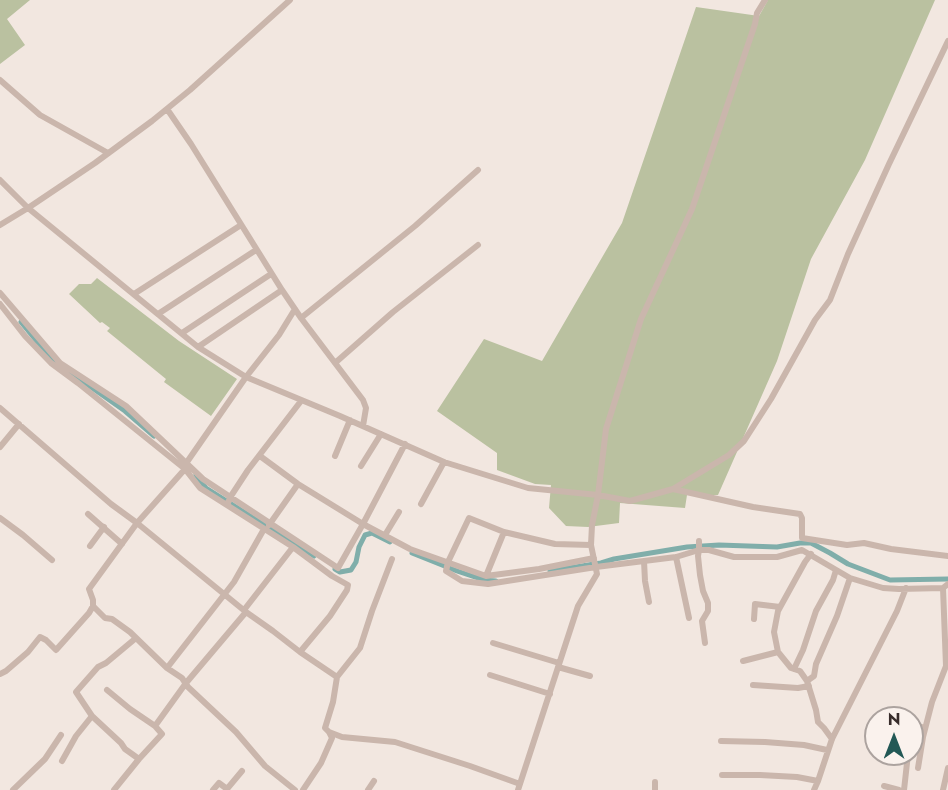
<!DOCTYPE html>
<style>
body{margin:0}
#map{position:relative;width:948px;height:790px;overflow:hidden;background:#f2e7e0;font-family:Jost,sans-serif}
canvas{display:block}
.north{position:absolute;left:864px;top:706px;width:60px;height:60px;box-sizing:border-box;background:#faf2ed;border:2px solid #aca39f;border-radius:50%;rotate:0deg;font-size:16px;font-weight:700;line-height:24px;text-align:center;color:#382d2b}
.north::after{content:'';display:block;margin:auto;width:21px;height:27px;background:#225855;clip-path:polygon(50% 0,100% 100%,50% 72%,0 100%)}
</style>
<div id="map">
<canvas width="948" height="790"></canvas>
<div class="north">N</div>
</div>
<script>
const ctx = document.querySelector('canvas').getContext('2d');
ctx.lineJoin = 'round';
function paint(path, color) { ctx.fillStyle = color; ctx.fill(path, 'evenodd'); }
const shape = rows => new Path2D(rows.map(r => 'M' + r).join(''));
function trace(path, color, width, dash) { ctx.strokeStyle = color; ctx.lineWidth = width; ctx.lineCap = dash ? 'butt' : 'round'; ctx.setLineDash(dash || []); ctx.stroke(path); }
paint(shape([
 [0,0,30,0,7,19,25,45,0,64],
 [768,0,935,0,865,160,811,259,777,361,718,495,687,495,685,508,620,503,619,523,588,527,566,526,549,508,551,485,535,484,497,470,497,453,437,411,484,339,542,361,622,223,696,7,759,16],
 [97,278,179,341,237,379,211,416,164,382,166,379,107,331,110,328,102,322,100,323,69,294,79,284,91,284]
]), '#bac1a0');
trace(shape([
 [21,322,53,361,58,364],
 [71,373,125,411,154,436],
 [196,475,206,488,314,556],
 [412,553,457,571,484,580,496,581],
 [335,569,340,572,351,570,356,562,359,547,365,535,372,533,390,542],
 [550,571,601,563,614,559,687,547,719,545,777,547,800,543,811,543,830,553,848,564,890,580,948,579]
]), '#80aeaa', 5);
trace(shape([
 [0,80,40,115,108,153],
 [167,109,191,144,282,290,301,318,363,400,366,408,363,426],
 [0,180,28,208,198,347,246,377,340,416,444,462,528,488,598,495,630,501,673,489,753,507,800,514,802,518,802,538,847,545,864,543,891,549,948,556],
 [0,225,28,208,95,163,152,121,190,90,290,0],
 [0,293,60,363,126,406,203,479,338,568,363,524,405,444],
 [134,294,241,225],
 [0,304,25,336,51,363,78,383,185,469,200,488,293,547,332,576,348,585,347,590,330,616,300,652],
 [158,314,256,250],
 [301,318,415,226,478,170],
 [182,333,271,274],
 [198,347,282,290],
 [335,363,393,312,478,245],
 [0,408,111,504,137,523,246,612,273,631,300,652,337,677],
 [0,447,19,424],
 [260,456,298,484,363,524,410,549,486,576,539,569,594,558],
 [335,456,350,420],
 [361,466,381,434],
 [673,489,729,455,744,441,771,399,815,320,830,300,848,254,889,164,948,41],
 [421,504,444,462],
 [227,505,231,496,248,470,301,401],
 [88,514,122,544],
 [0,518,23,535,52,560],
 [269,525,298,484],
 [385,535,399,512],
 [699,541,699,550,698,556,700,575,703,591,708,603,708,611,702,621,705,643],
 [591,545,555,544,504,532,469,518,448,562,446,571,462,581,488,584,596,567,676,557,699,550,709,550,734,557,777,557,802,550,850,578,883,588,899,589,943,588,948,584],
 [90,546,104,527],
 [811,554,805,562,778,611,774,632,778,652,791,668,800,671,807,681,816,710,818,722,824,728,832,739],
 [676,557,689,618],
 [644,561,645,581,649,602],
 [486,576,504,532],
 [93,606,105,618,112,619,130,632,167,668,182,678,188,687,236,732,265,766,295,790],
 [244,610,293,547],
 [754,619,755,604,780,607],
 [136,638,106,663,98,667,76,692,92,716,121,743,125,749,139,759],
 [493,643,559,663],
 [743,661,778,652],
 [558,667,590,676],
 [167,668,234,582,264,529],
 [794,669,803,650,816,611,833,580,836,570],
 [0,674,6,671,28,652,40,637,46,640,56,650,89,613,93,606,93,600,89,589,137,523,185,469,187,462,246,377,279,335,295,309],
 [490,675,550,694],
 [807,681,814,676,816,664,837,616,850,578],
 [753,685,798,688,809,686],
 [107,690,130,709,155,726,162,734,139,759,114,790],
 [155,726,186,683,246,612],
 [912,729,913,725,925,728],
 [329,732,342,737,395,742,470,766,520,784],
 [721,741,765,742,804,745,827,750],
 [62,761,76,736,92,716],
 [918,768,923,737,932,702,946,666,943,588],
 [722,775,760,775,797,777,818,781],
 [884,786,899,790],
 [13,790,45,759,61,735],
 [213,790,219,783,227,789,242,771],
 [303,790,321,763,332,738,329,732,325,728,333,702,337,677,360,648,372,611,392,559],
 [368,790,374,781],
 [518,790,578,606,597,574,591,545,592,525,598,495,606,429,641,319,692,209,755,24,757,13,765,0],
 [655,790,655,782],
 [814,790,818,781,832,739,897,611,906,588],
 [904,790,908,754],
 [943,790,948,768]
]), '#cab6ac', 6);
</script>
